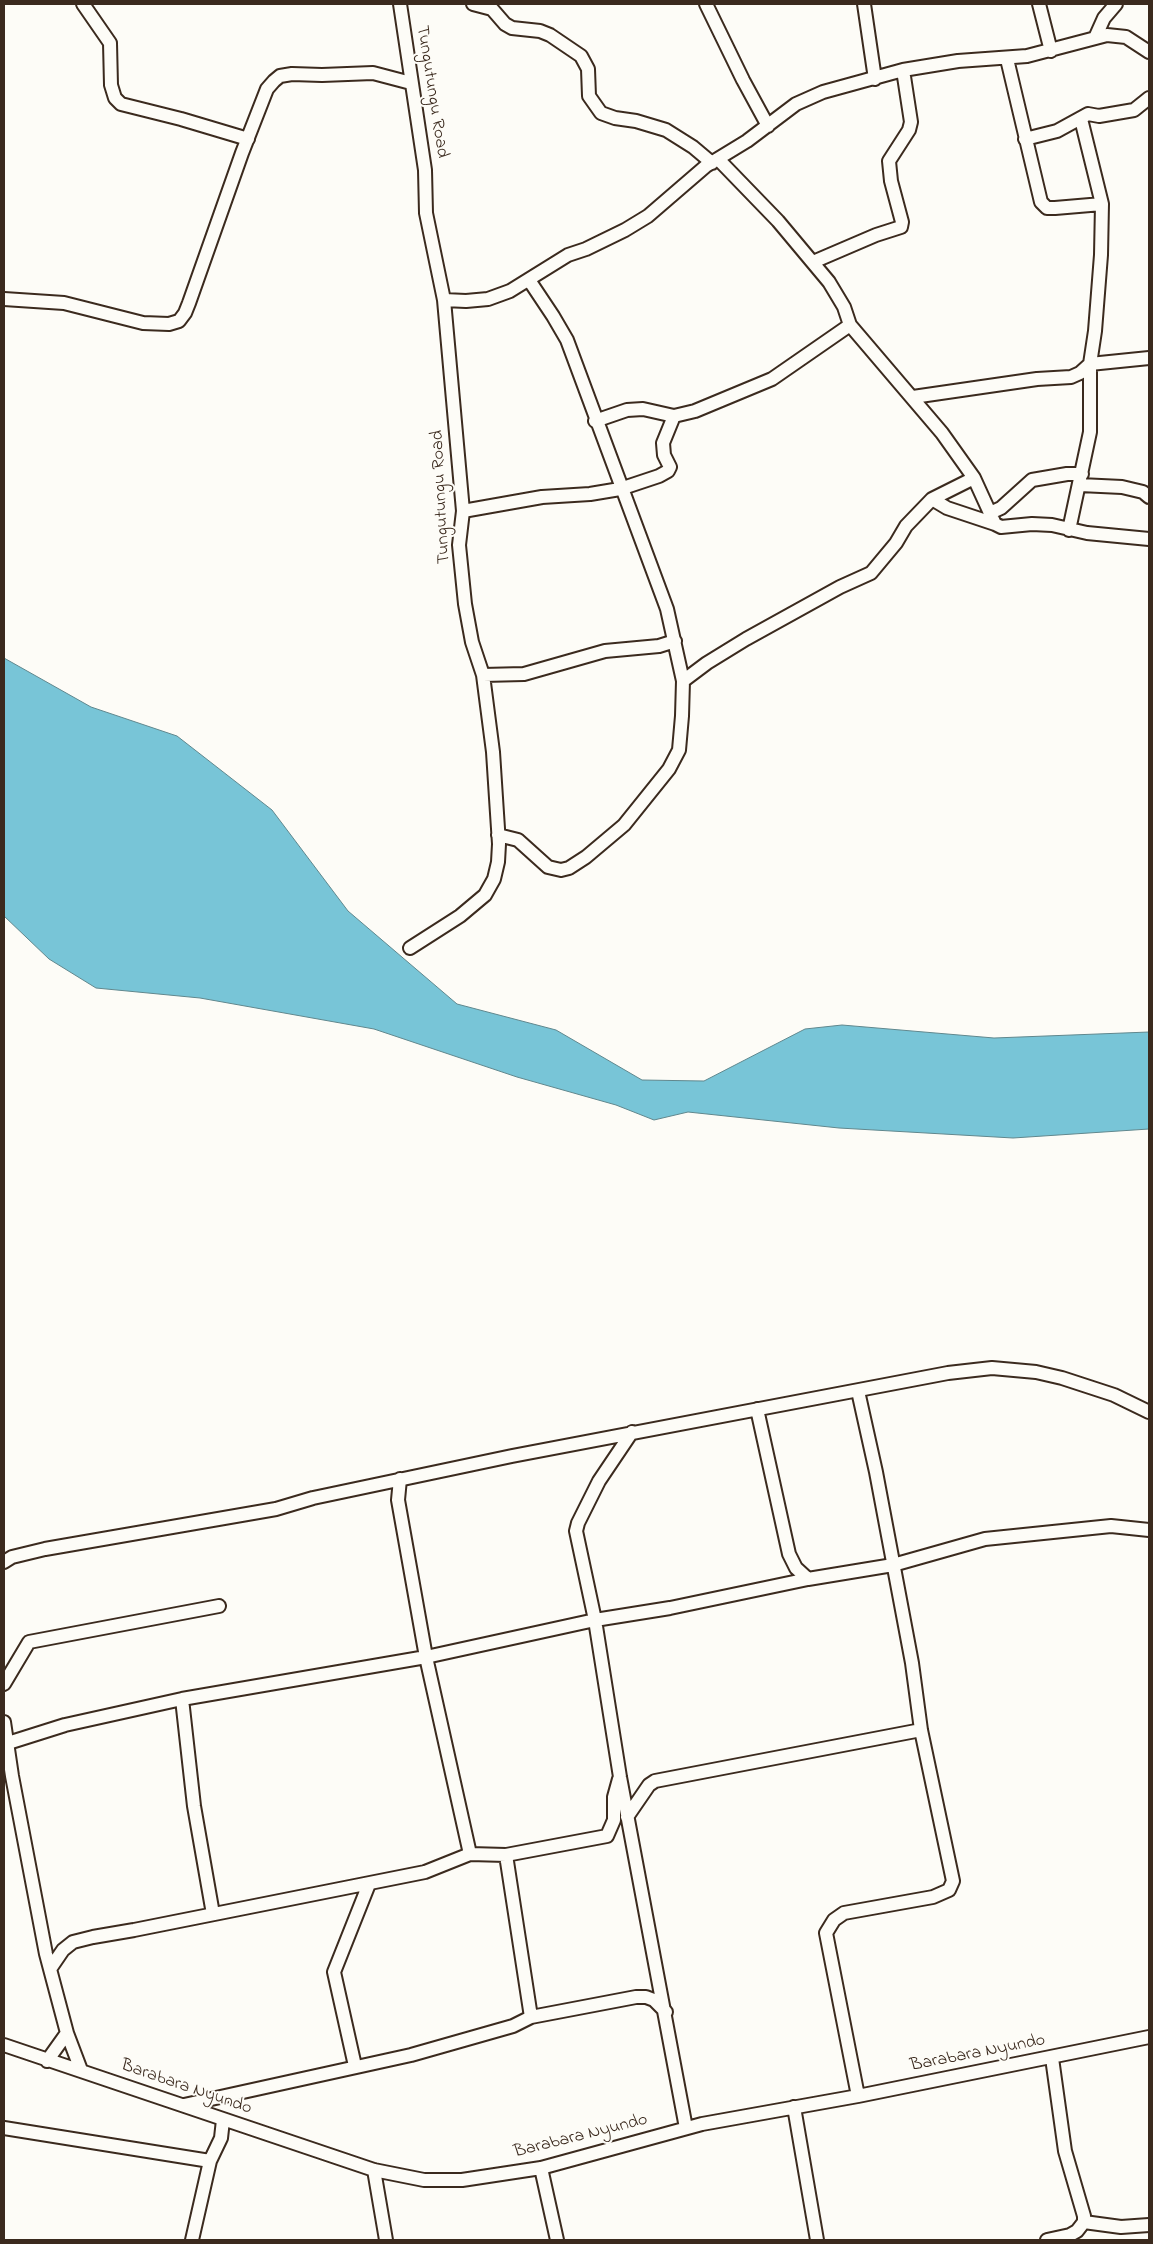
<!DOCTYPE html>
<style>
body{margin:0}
#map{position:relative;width:1153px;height:2244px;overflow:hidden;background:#fdfcf7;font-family:"Indie Flower",sans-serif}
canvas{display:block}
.frame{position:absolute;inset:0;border:5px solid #3b2a1e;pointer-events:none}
</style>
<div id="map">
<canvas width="1153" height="2244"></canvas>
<div class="frame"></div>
</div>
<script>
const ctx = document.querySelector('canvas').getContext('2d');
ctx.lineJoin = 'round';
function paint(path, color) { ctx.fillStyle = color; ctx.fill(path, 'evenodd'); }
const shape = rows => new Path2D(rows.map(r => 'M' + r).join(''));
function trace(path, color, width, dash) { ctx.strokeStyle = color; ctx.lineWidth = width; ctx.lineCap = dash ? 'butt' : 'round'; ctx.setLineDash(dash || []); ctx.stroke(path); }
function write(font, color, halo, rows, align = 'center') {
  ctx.font = font + ' "Indie Flower",sans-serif'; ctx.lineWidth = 4; ctx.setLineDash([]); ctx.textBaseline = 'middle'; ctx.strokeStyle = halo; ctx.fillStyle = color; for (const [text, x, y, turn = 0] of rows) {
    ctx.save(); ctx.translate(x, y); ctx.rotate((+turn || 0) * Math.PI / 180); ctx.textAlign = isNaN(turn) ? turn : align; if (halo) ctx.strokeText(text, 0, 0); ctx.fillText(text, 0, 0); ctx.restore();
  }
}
const water = shape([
 [4,658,91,707,177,736,272,810,348,911,457,1004,556,1030,642,1080,704,1081,805,1029,842,1025,994,1038,1149,1032,1149,1129,1013,1138,839,1128,688,1112,654,1120,616,1105,517,1077,374,1029,200,998,96,988,49,959,4,916,4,658]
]);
paint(water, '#78c5d7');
trace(water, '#60878d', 1);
const minor = shape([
 [83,4,110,43,111,85,115,98,121,104,181,119,248,139],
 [400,4,425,170,426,213,444,300,463,511,459,545,465,604,472,642,483,675,493,752,499,844,498,862,494,879,485,895,460,916,410,948],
 [473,4,492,9,505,24,512,28,540,31,550,35,581,56,588,69,589,96,601,113,615,118,636,121,666,130,693,147,712,163],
 [706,4,743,80,768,126],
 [864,4,875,79],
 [1039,4,1051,51],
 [1095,38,1104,18,1116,4],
 [1007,59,1041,202,1047,208,1055,208,1102,204],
 [1025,139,1057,131,1088,114,1099,116,1134,110,1149,98],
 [718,159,778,221,829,282,844,307,850,325,942,433,974,478,995,524,1001,527,1032,524,1052,525,1087,533,1149,539],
 [813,262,876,235,901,227,902,222,891,181,889,161,909,130,911,122,903,70],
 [4,299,64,303,143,323,169,324,179,321,185,313,189,303,242,153,267,89,274,81,280,76,292,74,322,75,373,73,411,83],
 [444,300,466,301,488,299,510,291,568,255,586,249,625,230,648,216,706,166,747,141,796,104,823,92,903,70,958,61,1027,56,1107,35,1126,37,1149,52],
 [913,397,1037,379,1071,377,1080,373,1090,364,1095,331,1101,255,1102,204,1081,119],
 [595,421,627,410,643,409,674,416,695,411,772,379,850,325],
 [1080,485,1122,487,1143,492,1149,497],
 [932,499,947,508,995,524],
 [463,511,542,497,590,494,620,489,659,476,668,471,670,467,664,455,663,443,674,416],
 [990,513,1001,508,1032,480,1067,474,1082,474],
 [1069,530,1090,432,1090,364,1149,358],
 [483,675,524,674,605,651,659,646,675,641],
 [683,681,707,663,746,639,840,587,871,573,896,543,906,526,932,499,974,478],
 [498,835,518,840,548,867,561,870,569,868,586,857,624,825,669,769,679,750,682,716,683,681,667,609,567,340,553,316,529,280],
 [757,1409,789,1554,796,1568,808,1579],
 [632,1432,599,1481,578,1523,576,1531,595,1620,620,1777,686,2128],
 [400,1479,398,1500,426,1657,470,1854],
 [4,1562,12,1557,45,1549,276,1509,313,1498,512,1456,948,1373,992,1368,1036,1372,1062,1378,1114,1395,1149,1412],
 [4,1684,29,1642,219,1606],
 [182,1699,194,1806,213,1914],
 [4,1722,12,1776,46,1954,67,2033,81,2070],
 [8,1743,65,1725,182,1699,426,1657,595,1620,670,1608,808,1579,893,1565,985,1539,1111,1526,1149,1530],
 [627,1817,649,1785,655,1781,921,1730],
 [506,1855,531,2017],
 [50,1969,63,1950,73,1942,93,1937,134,1930,425,1872,470,1854,506,1855,607,1836,614,1820,614,1797,619,1779],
 [4,2045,374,2170,424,2180,462,2180,541,2168,702,2124,858,2096,1149,2037],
 [47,2061,67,2033],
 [355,2066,334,1972,369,1884],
 [858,2096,826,1933,834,1920,844,1913,933,1897,949,1890,953,1881,921,1730,912,1663,876,1472,858,1391],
 [184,2105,411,2055,513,2026,531,2017,636,1997,646,1997,654,2000,666,2012],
 [794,2107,817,2240],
 [4,2128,210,2161],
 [541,2168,557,2240],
 [374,2170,386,2240],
 [1084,2222,1121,2227,1149,2225],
 [192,2240,210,2161,221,2138,223,2120],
 [1047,2240,1070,2235,1077,2231,1084,2222,1084,2216,1065,2151,1052,2058]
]);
trace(minor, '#3b2a1e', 16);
trace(minor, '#fdfcf7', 12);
write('18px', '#3b2a1e', '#fdfcf7', [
 ["Tungutungu Road",431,92,81],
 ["Tungutungu Road",442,497,-93],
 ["Barabara Nyundo",978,2054,-11],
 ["Barabara Nyundo",186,2088,19],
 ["Barabara Nyundo",581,2137,-14]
]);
</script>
